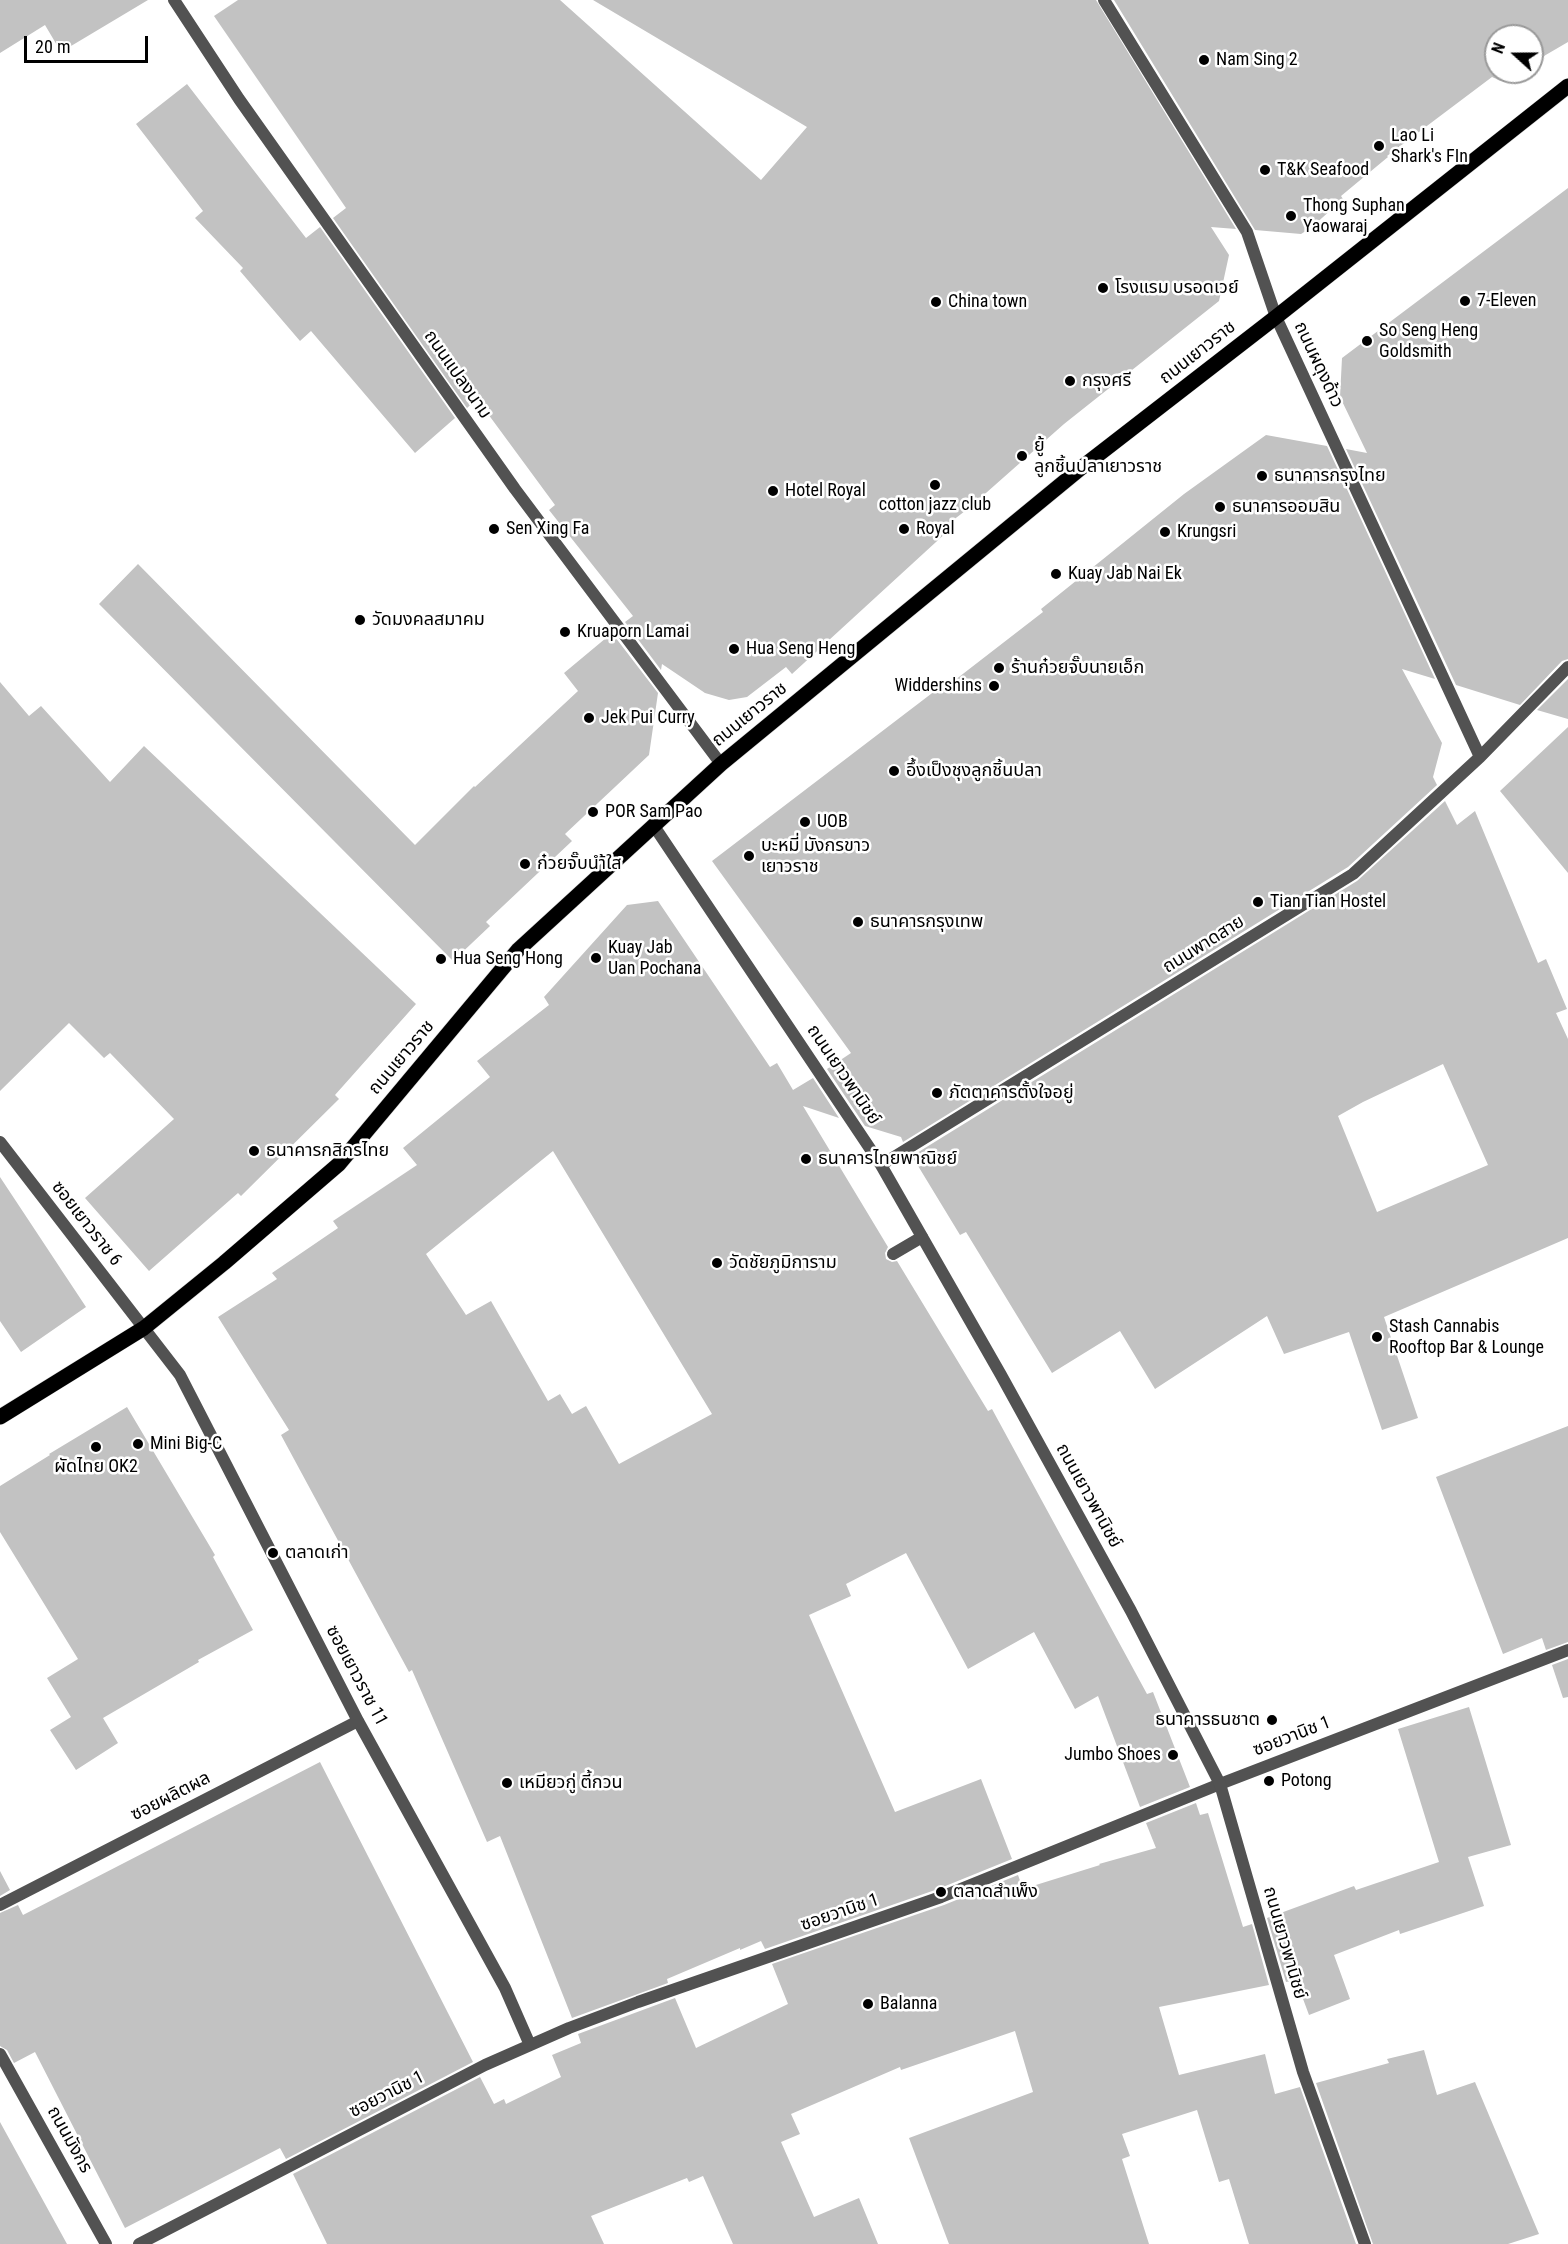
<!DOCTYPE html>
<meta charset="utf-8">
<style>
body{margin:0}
#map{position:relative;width:1568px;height:2244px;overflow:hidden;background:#fff;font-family:"Roboto Condensed",sans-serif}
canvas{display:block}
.north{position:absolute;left:1484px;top:24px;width:60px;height:60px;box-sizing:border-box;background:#fff;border:2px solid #999;border-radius:50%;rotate:291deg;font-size:16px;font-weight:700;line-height:24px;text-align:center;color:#000}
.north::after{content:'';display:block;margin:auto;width:21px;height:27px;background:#000;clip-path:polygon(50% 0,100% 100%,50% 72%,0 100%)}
.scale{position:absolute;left:24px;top:36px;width:124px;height:27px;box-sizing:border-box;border:3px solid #000;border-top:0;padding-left:8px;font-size:18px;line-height:21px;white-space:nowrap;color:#000;-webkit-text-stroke:4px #fff;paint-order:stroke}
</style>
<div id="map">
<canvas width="1568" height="2244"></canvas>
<div class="north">N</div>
<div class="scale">20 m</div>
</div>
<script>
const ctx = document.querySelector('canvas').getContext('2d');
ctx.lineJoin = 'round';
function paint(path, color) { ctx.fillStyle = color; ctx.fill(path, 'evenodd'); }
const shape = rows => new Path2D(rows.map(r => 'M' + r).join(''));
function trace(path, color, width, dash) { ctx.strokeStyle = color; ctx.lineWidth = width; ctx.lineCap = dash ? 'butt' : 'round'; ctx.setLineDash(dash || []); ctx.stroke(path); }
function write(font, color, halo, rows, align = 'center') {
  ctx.font = font + ' "Roboto Condensed","Noto Sans Thai",sans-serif'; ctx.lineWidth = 5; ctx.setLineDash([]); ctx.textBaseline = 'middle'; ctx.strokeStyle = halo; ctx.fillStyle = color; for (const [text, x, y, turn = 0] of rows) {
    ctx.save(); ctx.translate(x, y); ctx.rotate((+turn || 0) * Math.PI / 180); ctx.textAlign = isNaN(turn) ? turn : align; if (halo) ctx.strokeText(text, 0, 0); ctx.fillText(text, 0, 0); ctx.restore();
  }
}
paint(shape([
 [0,0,148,0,61,52,45,25,0,53],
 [238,0,560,0,761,180,807,127,593,0,1096,0,1236,229,1211,227,1229,255,1219,301,1064,424,969,508,944,527,948,531,792,674,786,667,747,697,729,700,705,693,662,664,661,670,625,622,633,616,549,510,555,505,477,399,467,408,333,218,346,208,214,16],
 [1114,0,1568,0,1568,42,1532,63,1532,36,1496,36,1496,72,1516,72,1501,81,1492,77,1387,156,1388,157,1341,196,1343,199,1312,227,1301,234,1255,230],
 [187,84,306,238,320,227,455,418,415,453,311,331,300,341,240,271,243,268,195,218,203,211,136,124],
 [1568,188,1568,659,1562,661,1520,705,1456,685,1346,449,1367,453,1340,397,1342,358],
 [1266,435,1327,446,1435,679,1402,669,1442,743,1433,777,1437,785,1348,867,903,1142,901,1137,865,1126,827,1069,851,1053,712,861,944,684,946,687,1043,612,1041,609,1184,494],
 [138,564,415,845,474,786,475,787,578,691,564,673,612,633,658,693,649,755,565,834,572,841,486,922,490,926,453,961,99,604],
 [1568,679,1568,719,1537,710],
 [0,682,29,716,41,706,110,782,144,746,416,1004,335,1095,339,1099,241,1196,238,1193,149,1271,85,1198,174,1119,110,1053,104,1058,69,1023,0,1091],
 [1568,727,1568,873,1500,791],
 [1445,801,1457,825,1475,811,1538,963,1546,959,1567,1009,1556,1013,1568,1039,1568,1238,1384,1317,1418,1418,1382,1430,1349,1332,1284,1354,1267,1316,1155,1389,1120,1331,1052,1373,966,1232,960,1235,912,1156,1357,881],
 [1443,1064,1488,1165,1377,1212,1338,1116,1363,1102],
 [658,901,770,1067,777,1063,793,1090,813,1078,839,1118,803,1106,888,1247,885,1253,886,1259,892,1262,897,1261,988,1411,992,1409,1147,1694,1153,1692,1190,1787,1140,1807,1098,1696,1075,1709,1034,1632,968,1669,906,1553,846,1584,851,1596,809,1615,895,1812,981,1779,1012,1859,938,1889,765,1949,761,1941,740,1950,740,1948,667,1979,668,1983,572,2018,500,1836,487,1842,412,1670,409,1672,281,1435,289,1430,218,1317,277,1279,272,1273,338,1228,333,1221,417,1165,403,1148,490,1077,477,1061,549,1005,544,997,627,905],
 [553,1151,712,1414,619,1464,586,1406,572,1414,560,1394,548,1401,491,1301,466,1315,426,1254],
 [0,1177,86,1307,21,1352,0,1321],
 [127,1407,215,1555,213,1557,253,1630,198,1660,199,1662,103,1718,118,1743,76,1770,50,1730,71,1717,47,1678,78,1659,0,1532,0,1486,50,1455,49,1454],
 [1568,1426,1568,1642,1546,1650,1542,1638,1503,1654,1436,1477],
 [1568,1659,1568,1697,1563,1698,1552,1665],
 [1469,1707,1511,1845,1468,1857,1484,1906,1400,1934,1399,1930,1334,1955,1350,1999,1309,2015,1296,1980,1286,1982,1267,1918,1354,1886,1356,1890,1439,1862,1398,1729],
 [320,1762,473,2062,286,2159,280,2148,125,2228,35,2052,14,2063,7,2050,0,2046,0,1913,18,1905,23,1915],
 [1196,1803,1200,1815,1208,1813,1243,1927,1252,1924,1269,1985,1159,2007,1179,2075,1265,2054,1275,2094,1300,2087,1356,2244,1249,2244,1229,2179,1219,2182,1197,2110,1122,2134,1130,2156,1122,2159,1149,2244,949,2244,909,2138,1033,2092,1015,2031,901,2070,900,2067,791,2114,800,2134,781,2142,814,2217,859,2198,878,2244,733,2244,703,2176,689,2182,687,2178,591,2216,604,2244,327,2244,293,2174,480,2077,494,2104,504,2099,506,2104,561,2077,552,2055,581,2043,578,2034,675,1998,696,2048,788,2004,772,1964,944,1905,1018,1875,1023,1889,1100,1865,1099,1864,1156,1848,1146,1823],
 [0,1871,10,1890,0,1896],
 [1424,2050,1437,2095,1475,2082,1539,2234,1508,2244,1373,2244,1316,2083,1389,2063,1387,2059],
 [0,2122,67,2244,0,2244]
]), '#c2c2c2');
const primary = shape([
 [0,1417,144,1328,224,1263,339,1164,518,950,721,764,1081,468,1276,317,1568,86]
]);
trace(primary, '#dbdbdb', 16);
trace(shape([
 [893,1254,922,1237]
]), '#525252', 12);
trace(shape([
 [0,1142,180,1375,358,1721,505,1988,530,2045],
 [0,1905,358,1721],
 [139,2244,485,2065,569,2028,638,2002,941,1897,1220,1784,1568,1650]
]), '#525252', 12);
trace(shape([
 [1104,0,1247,232,1276,317,1480,757],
 [654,826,881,1165,1001,1375,1131,1611,1220,1784,1303,2072,1365,2244],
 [881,1165,1353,874,1480,757,1568,667],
 [0,2054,106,2244]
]), '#525252', 12);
trace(shape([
 [174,0,239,99,515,489,721,764]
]), '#525252', 12);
trace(primary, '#000', 15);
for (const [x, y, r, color] of [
 [1204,60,6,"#000"],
 [1379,146,6,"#000"],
 [1265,170,6,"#000"],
 [1291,216,6,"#000"],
 [1103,288,6,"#000"],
 [1465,301,6,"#000"],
 [936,302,6,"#000"],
 [1367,341,6,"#000"],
 [1070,381,6,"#000"],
 [1022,456,6,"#000"],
 [1262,476,6,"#000"],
 [935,485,6,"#000"],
 [773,491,6,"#000"],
 [1220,507,6,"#000"],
 [494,529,6,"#000"],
 [904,529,6,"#000"],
 [1165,532,6,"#000"],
 [1056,574,6,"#000"],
 [360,620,6,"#000"],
 [565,632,6,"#000"],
 [734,649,6,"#000"],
 [999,668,6,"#000"],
 [994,686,6,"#000"],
 [589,718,6,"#000"],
 [894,771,6,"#000"],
 [593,812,6,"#000"],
 [805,822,6,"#000"],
 [749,856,6,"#000"],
 [525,864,6,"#000"],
 [1258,902,6,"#000"],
 [858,922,6,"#000"],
 [596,958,6,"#000"],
 [441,959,6,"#000"],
 [937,1093,6,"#000"],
 [254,1151,6,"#000"],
 [806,1159,6,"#000"],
 [717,1263,6,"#000"],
 [1377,1337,6,"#000"],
 [138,1444,6,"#000"],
 [96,1447,6,"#000"],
 [273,1553,6,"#000"],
 [1272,1720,6,"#000"],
 [1173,1755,6,"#000"],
 [1269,1781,6,"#000"],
 [507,1783,6,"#000"],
 [941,1892,6,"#000"],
 [868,2004,6,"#000"]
]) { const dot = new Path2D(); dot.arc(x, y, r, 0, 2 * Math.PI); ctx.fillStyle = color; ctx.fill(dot); trace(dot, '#fff', 2); }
write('18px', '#000', '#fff', [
 ["Nam Sing 2",1216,60],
 ["Lao Li",1391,136],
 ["Shark's FIn",1391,157],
 ["T&K Seafood",1277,170],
 ["Thong Suphan",1303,206],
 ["Yaowaraj",1303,227],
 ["โรงแรม บรอดเวย์",1115,288],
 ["7-Eleven",1477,301],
 ["China town",948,302],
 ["So Seng Heng",1379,331],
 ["Goldsmith",1379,352],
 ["กรุงศรี",1082,381],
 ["ยู้",1034,446],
 ["ลูกชิ้นปลาเยาวราช",1034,467],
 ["ธนาคารกรุงไทย",1274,476],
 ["Hotel Royal",785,491],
 ["cotton jazz club",935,505,"center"],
 ["ธนาคารออมสิน",1232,507],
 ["Sen Xing Fa",506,529],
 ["Royal",916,529],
 ["Krungsri",1177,532],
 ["Kuay Jab Nai Ek",1068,574],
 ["วัดมงคลสมาคม",372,620],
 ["Kruaporn Lamai",577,632],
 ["Hua Seng Heng",746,649],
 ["ร้านก๋วยจั๊บนายเอ็ก",1011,668],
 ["Widdershins",982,686,"right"],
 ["Jek Pui Curry",601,718],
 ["อึ้งเป็งชุงลูกชิ้นปลา",906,771],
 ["POR Sam Pao",605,812],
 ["UOB",817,822],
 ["บะหมี่ มังกรขาว",761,846],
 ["เยาวราช",761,867],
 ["ก๋วยจั๊บนำ้ใส",537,864],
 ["Tian Tian Hostel",1270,902],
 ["ธนาคารกรุงเทพ",870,922],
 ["Kuay Jab",608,948],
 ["Uan Pochana",608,969],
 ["Hua Seng Hong",453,959],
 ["ภัตตาคารตั้งใจอยู่",949,1093],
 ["ธนาคารกสิกรไทย",266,1151],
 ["ธนาคารไทยพาณิชย์",818,1159],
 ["วัดชัยภูมิการาม",729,1263],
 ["Stash Cannabis",1389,1327],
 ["Rooftop Bar & Lounge",1389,1348],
 ["Mini Big-C",150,1444],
 ["ผัดไทย OK2",96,1467,"center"],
 ["ตลาดเก่า",285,1553],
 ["ธนาคารธนชาต",1260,1720,"right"],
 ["Jumbo Shoes",1161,1755,"right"],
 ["Potong",1281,1781],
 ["เหมียวกู่ ตี้กวน",519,1783],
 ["ตลาดสำเพ็ง",953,1892],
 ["Balanna",880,2004]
], 'left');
write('18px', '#000', '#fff', [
 ["ถนนเยาวราช",1198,353,-38],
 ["ถนนผดุงด้าว",1318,365,65],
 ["ถนนแปลงนาม",457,375,55],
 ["ถนนเยาวราช",750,715,-39],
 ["ถนนพาดสาย",1204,945,-32],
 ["ถนนเยาวราช",402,1058,-50],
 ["ถนนเยาวพานิชย์",843,1075,56],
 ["ซอยเยาวราช 6",86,1224,52],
 ["ถนนเยาวพานิชย์",1088,1496,61],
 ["ซอยเยาวราช 11",356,1676,62],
 ["ซอยวานิช 1",1292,1737,-21],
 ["ซอยผลิตผล",171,1797,-27],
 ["ซอยวานิช 1",840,1913,-19],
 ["ถนนเยาวพานิชย์",1284,1943,74],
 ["ซอยวานิช 1",387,2095,-27],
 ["ถนนมังกร",69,2140,61]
]);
</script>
